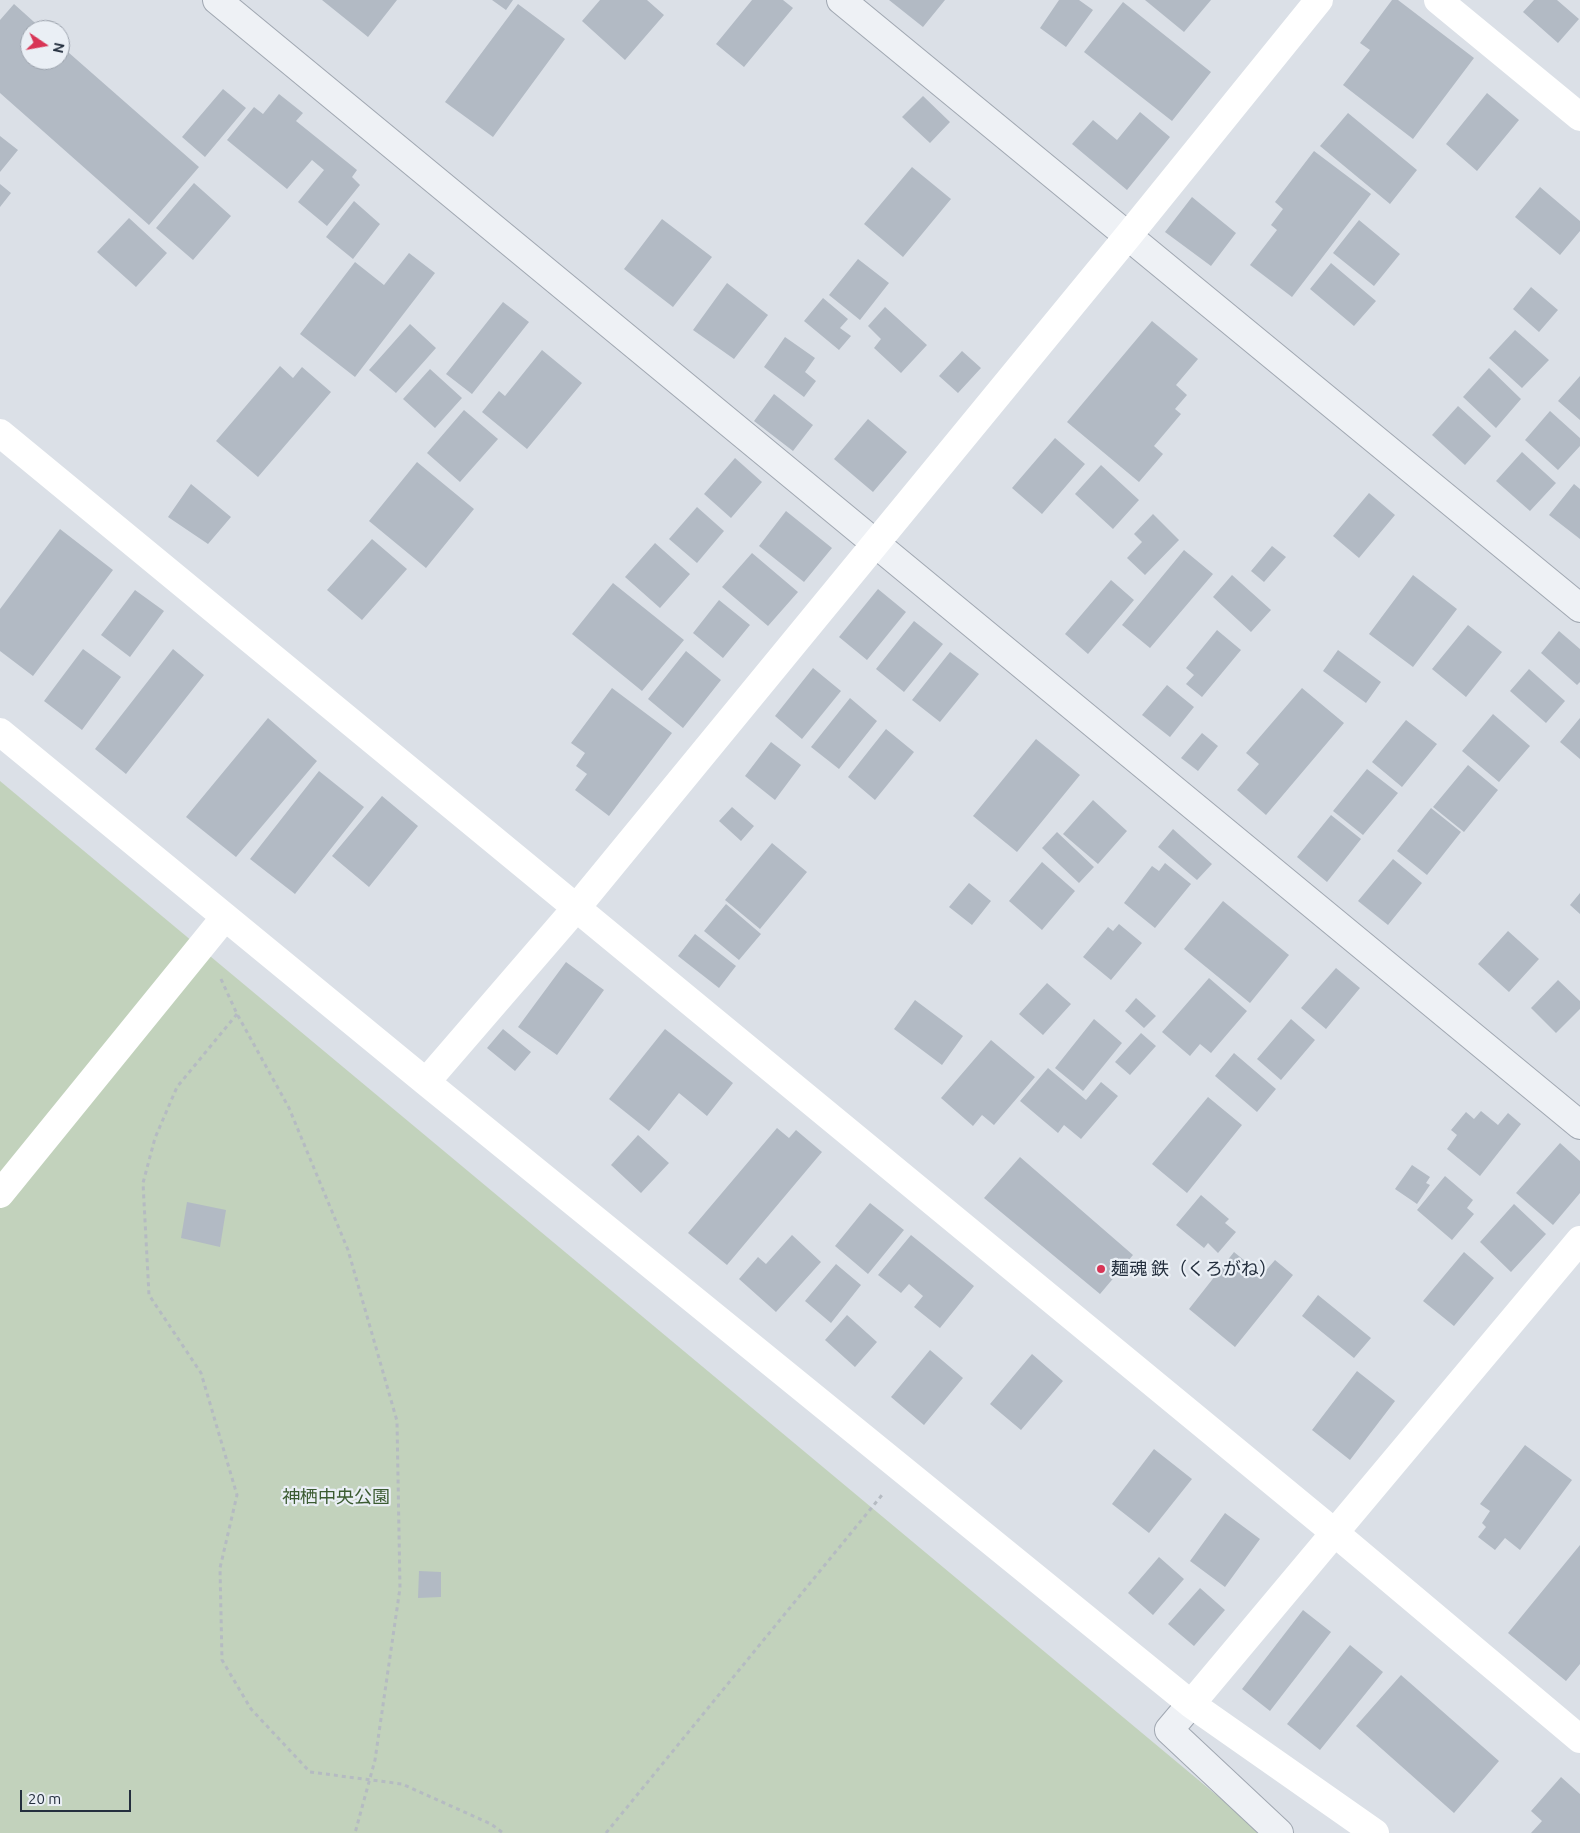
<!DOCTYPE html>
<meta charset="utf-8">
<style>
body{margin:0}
#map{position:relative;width:1580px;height:1833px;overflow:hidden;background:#dbe0e7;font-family:Ubuntu,sans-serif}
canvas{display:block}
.north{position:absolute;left:20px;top:20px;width:50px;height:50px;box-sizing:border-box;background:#eaeff5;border:1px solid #9ba2ac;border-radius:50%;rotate:102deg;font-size:14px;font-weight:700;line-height:20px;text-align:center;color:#242f3e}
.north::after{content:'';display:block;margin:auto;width:18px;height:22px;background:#d83556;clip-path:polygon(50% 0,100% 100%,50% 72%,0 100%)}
.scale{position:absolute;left:20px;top:1790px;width:111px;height:22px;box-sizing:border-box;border:2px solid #242f3e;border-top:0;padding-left:6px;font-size:15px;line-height:18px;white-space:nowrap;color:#242f3e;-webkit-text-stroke:4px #eaeff5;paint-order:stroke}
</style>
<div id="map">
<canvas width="1580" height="1833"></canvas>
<div class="north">N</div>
<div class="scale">20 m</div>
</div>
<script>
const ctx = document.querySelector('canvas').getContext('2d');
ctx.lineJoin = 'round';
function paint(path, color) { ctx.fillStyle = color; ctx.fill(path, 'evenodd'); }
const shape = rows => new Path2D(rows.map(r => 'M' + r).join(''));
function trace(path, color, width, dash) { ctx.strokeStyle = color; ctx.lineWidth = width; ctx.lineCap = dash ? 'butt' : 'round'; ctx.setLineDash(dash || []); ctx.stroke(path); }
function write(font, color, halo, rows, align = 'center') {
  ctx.font = font + ' Ubuntu,"Noto Sans JP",sans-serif'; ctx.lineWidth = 4.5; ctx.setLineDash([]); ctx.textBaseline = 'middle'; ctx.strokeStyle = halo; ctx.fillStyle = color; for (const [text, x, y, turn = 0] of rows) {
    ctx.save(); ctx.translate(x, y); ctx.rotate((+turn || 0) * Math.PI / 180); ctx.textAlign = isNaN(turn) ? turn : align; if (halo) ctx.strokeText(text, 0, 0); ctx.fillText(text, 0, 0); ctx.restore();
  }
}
paint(shape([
 [0,781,1262,1833,0,1833]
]), '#c2d2bc');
paint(shape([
 [322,0,397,0,368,37],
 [492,0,513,0,506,10],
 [600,0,647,0,664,15,625,60,582,21],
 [752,0,783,0,793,8,744,67,716,44],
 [889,0,945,0,923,27],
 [1059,0,1079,0,1093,10,1066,47,1040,28],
 [1145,0,1211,0,1184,32],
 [1392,0,1398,0,1474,58,1413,139,1343,85,1370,50,1360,43],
 [1534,0,1557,0,1579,19,1558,43,1523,12],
 [1123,2,1211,72,1172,121,1084,52],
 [14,4,43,30,30,30,30,60,60,60,60,45,199,167,149,225,0,93,0,20],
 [518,4,565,39,493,137,445,102],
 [223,89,246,108,205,157,182,137],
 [1487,93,1519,120,1477,171,1446,144],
 [279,94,303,113,296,121,357,170,352,177,360,185,327,226,298,202,324,170,312,160,287,189,227,140,254,107,263,114],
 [923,96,950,122,930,143,902,117],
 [1140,112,1170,137,1127,190,1072,144,1093,120,1117,140],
 [1348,113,1417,170,1390,204,1320,146],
 [0,136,18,150,0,172],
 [1314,151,1371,194,1292,297,1250,265,1277,230,1271,225,1283,209,1275,202],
 [912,167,951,199,903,257,864,224],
 [194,183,231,216,193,260,156,228],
 [0,184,11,193,0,207],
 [1540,187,1580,221,1580,231,1560,255,1515,217],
 [1192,197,1236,233,1211,266,1165,232],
 [354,201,380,224,353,259,326,237],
 [129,218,167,253,136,287,97,252],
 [662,219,712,257,673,307,624,269],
 [1359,220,1400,254,1374,286,1333,253],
 [409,253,435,273,355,377,300,334,355,262,384,285],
 [858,259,889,283,860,320,829,295],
 [1331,263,1376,301,1354,326,1310,289],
 [727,283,768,315,734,359,693,330],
 [1531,287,1558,310,1539,332,1513,309],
 [823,298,848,319,840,328,851,336,839,350,804,321],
 [503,302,529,322,472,394,446,374],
 [885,307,927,345,901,373,874,348,881,339,868,326],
 [1152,321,1198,359,1176,385,1187,395,1175,409,1181,414,1154,446,1163,454,1139,482,1067,422],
 [410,324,436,348,396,393,369,370],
 [1515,330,1549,360,1522,388,1489,358],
 [785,337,815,358,805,372,816,381,804,397,764,367],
 [542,350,582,383,527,449,482,412,499,391,505,396],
 [962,351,981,368,958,393,939,376],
 [280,366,293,378,302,367,331,392,258,477,216,441],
 [1489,368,1521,399,1496,428,1463,397],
 [430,369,462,398,435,428,403,399],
 [1580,376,1580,420,1558,401],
 [774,394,813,425,793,451,754,421],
 [1458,406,1491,436,1465,465,1432,435],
 [464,410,498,439,460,482,427,453],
 [1550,411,1580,438,1580,446,1558,470,1525,440],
 [868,419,907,452,873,492,834,459],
 [1055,438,1085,464,1042,514,1012,488],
 [1522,452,1556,483,1530,511,1496,481],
 [735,458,762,482,731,518,704,494],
 [417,462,474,509,426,568,369,521],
 [1101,465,1139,500,1113,529,1075,494],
 [191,484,231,517,208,544,168,517],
 [1574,484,1580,489,1580,539,1549,515],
 [1369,493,1395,515,1359,558,1333,536],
 [697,507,724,531,697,563,669,539],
 [786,511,832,548,804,582,759,546],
 [1153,514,1179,540,1145,575,1127,558,1142,542,1134,534],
 [60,529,113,570,33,676,0,651,0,609],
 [372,539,407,569,362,620,327,590],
 [655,543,690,574,660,608,625,577],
 [1272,546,1286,557,1264,582,1251,571],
 [1184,550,1213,574,1150,648,1122,625],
 [752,553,798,592,768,626,722,587],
 [1232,575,1271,610,1251,632,1213,597],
 [1413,575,1457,609,1413,667,1369,634],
 [1111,580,1134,600,1088,654,1065,634],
 [613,583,684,640,642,691,572,634],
 [878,589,906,612,867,660,839,637],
 [135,590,164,611,130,657,101,635],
 [719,600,750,625,723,658,693,633],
 [914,621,943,644,904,692,876,669],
 [1468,625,1502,652,1466,697,1432,669],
 [1217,630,1241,650,1202,697,1186,684,1194,675,1186,668],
 [1559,631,1580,649,1580,682,1577,685,1541,653],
 [83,649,121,677,82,730,44,701],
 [173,649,204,675,126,774,95,749],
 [1338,650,1381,682,1366,703,1323,671],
 [686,651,721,680,683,728,648,699],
 [950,652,979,674,940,722,912,700],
 [813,668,841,691,802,739,775,716],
 [1529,669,1565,701,1546,723,1510,691],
 [1167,685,1194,707,1170,737,1142,715],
 [612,688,672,733,609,816,575,790,587,774,576,766,585,753,571,743],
 [1302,688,1344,723,1266,815,1237,790,1259,764,1246,753],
 [850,698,877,721,839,769,811,747],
 [1493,714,1530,746,1499,782,1462,751],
 [268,718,317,761,236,857,186,817],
 [1580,718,1580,759,1560,742],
 [1406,720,1437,744,1402,787,1372,762],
 [886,729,914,752,875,800,848,777],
 [1202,733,1218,746,1198,771,1181,758],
 [1036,739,1080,775,1017,852,973,816],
 [771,742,801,765,775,800,745,776],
 [1468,765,1498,790,1464,832,1433,807],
 [1367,769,1398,793,1363,835,1333,811],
 [319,771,364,807,295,894,250,859],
 [382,796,418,826,369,887,332,856],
 [1093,800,1127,831,1098,864,1063,834],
 [732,807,754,826,741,841,719,821],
 [1431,808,1461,832,1427,875,1397,851],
 [1331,815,1361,839,1327,882,1297,857],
 [1173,829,1212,864,1197,880,1158,847],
 [1057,832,1094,867,1079,883,1042,848],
 [772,843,807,872,760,929,725,900],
 [1393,859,1422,883,1388,925,1358,901],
 [1042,862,1075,891,1042,930,1009,901],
 [1165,863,1191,884,1155,928,1124,903,1152,866,1159,871],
 [969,883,991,901,972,925,949,907],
 [1580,893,1580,914,1570,905],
 [1223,901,1289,955,1250,1003,1184,949],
 [726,904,761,934,739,960,704,931],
 [1119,924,1142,943,1111,980,1083,957,1108,927,1113,931],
 [1508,931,1539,959,1509,992,1478,964],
 [695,934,736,966,719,988,678,956],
 [566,962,604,990,557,1055,518,1027],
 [1336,968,1360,988,1326,1029,1301,1008],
 [1209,978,1247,1011,1211,1053,1200,1044,1190,1056,1162,1032],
 [1558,980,1580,1001,1580,1009,1556,1033,1531,1008],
 [1047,983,1071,1004,1043,1035,1019,1014],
 [1136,998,1156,1016,1144,1028,1125,1011],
 [915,1000,963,1036,942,1065,894,1029],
 [1094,1019,1122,1043,1083,1091,1055,1068],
 [1291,1019,1315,1040,1281,1080,1257,1059],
 [503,1029,531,1052,515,1071,487,1048],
 [665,1029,733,1083,707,1116,679,1093,649,1131,609,1099],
 [1141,1033,1156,1046,1130,1075,1115,1062],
 [991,1040,1035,1077,994,1125,982,1115,973,1126,941,1098],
 [1234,1053,1276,1089,1257,1112,1215,1076],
 [1048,1068,1086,1100,1101,1082,1118,1096,1081,1139,1064,1125,1058,1133,1020,1101],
 [1208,1097,1242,1125,1187,1193,1152,1164],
 [1481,1111,1498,1125,1508,1113,1521,1124,1480,1176,1447,1149,1457,1135,1451,1130,1466,1112,1474,1119],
 [777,1128,789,1138,796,1130,822,1152,727,1265,688,1233],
 [638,1135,669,1163,641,1193,611,1165],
 [1560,1143,1580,1161,1580,1193,1553,1225,1516,1193],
 [1020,1157,1133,1255,1100,1294,984,1198],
 [1412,1165,1430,1177,1426,1183,1430,1185,1417,1204,1395,1189],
 [1445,1176,1473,1200,1467,1208,1474,1214,1452,1240,1417,1210],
 [1201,1195,1229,1219,1225,1223,1236,1232,1218,1253,1208,1243,1204,1248,1176,1225],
 [187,1202,226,1210,220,1247,181,1238],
 [870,1203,904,1230,868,1274,835,1246],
 [1514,1204,1546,1234,1511,1272,1480,1242],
 [792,1235,821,1262,776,1312,739,1279,758,1257,766,1264],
 [911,1235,974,1286,940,1328,914,1307,923,1296,909,1284,901,1293,878,1275],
 [1234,1252,1262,1275,1275,1260,1293,1275,1235,1347,1189,1309],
 [1464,1252,1494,1278,1454,1326,1423,1301],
 [836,1264,861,1285,831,1323,805,1301],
 [1318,1295,1371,1338,1354,1358,1302,1316],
 [847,1315,877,1342,855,1367,825,1340],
 [930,1350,963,1378,924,1425,891,1397],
 [1032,1354,1063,1381,1021,1430,990,1404],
 [1357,1371,1395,1401,1350,1460,1312,1430],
 [1525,1445,1572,1480,1520,1550,1505,1538,1495,1550,1478,1537,1486,1527,1482,1523,1490,1511,1480,1504],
 [1154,1449,1192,1479,1149,1533,1112,1504],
 [1225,1513,1260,1539,1225,1587,1190,1561],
 [1580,1545,1580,1664,1566,1681,1508,1633],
 [1159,1557,1184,1579,1153,1615,1128,1593],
 [419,1571,441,1572,441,1597,418,1598],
 [1200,1588,1225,1610,1194,1646,1168,1624],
 [1303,1610,1331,1632,1270,1711,1242,1689],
 [1350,1645,1383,1672,1320,1750,1287,1724],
 [1401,1675,1499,1761,1454,1813,1356,1726],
 [1561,1777,1580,1794,1580,1833,1531,1833,1542,1821,1531,1811]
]), '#b2bac4');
const street = shape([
 [217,0,1580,1125],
 [841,0,1580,608],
 [1191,1704,1169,1730,1279,1833]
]);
trace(street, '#a0a7b1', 30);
trace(shape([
 [221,979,237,1014,289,1108,348,1250,397,1421,400,1588,375,1760,355,1833],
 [237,1014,177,1087,155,1138,143,1183,149,1295,201,1373,237,1495,220,1568,222,1660,251,1709,310,1772,402,1784,491,1824,503,1833],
 [606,1833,882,1495]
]), '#b5bbc2', 3, [4, 4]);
trace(street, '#eef1f5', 28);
trace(shape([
 [1438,0,1580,117],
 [0,433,1335,1533,1580,1739],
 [0,732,426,1082,1191,1704,1375,1833],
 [426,1082,577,907,1128,236,1319,0],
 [0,1194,225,917],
 [1191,1704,1580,1240]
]), '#fff', 28);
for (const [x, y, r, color] of [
 [1101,1269,5,"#d83556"]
]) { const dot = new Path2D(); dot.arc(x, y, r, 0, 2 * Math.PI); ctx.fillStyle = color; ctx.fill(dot); trace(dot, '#eaeff5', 2); }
write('18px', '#242f3e', '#eaeff5', [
 ["麺魂 鉄（くろがね）",1111,1269]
], 'left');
write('18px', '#3b5b31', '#eaeff5', [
 ["神栖中央公園",336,1497]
]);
</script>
